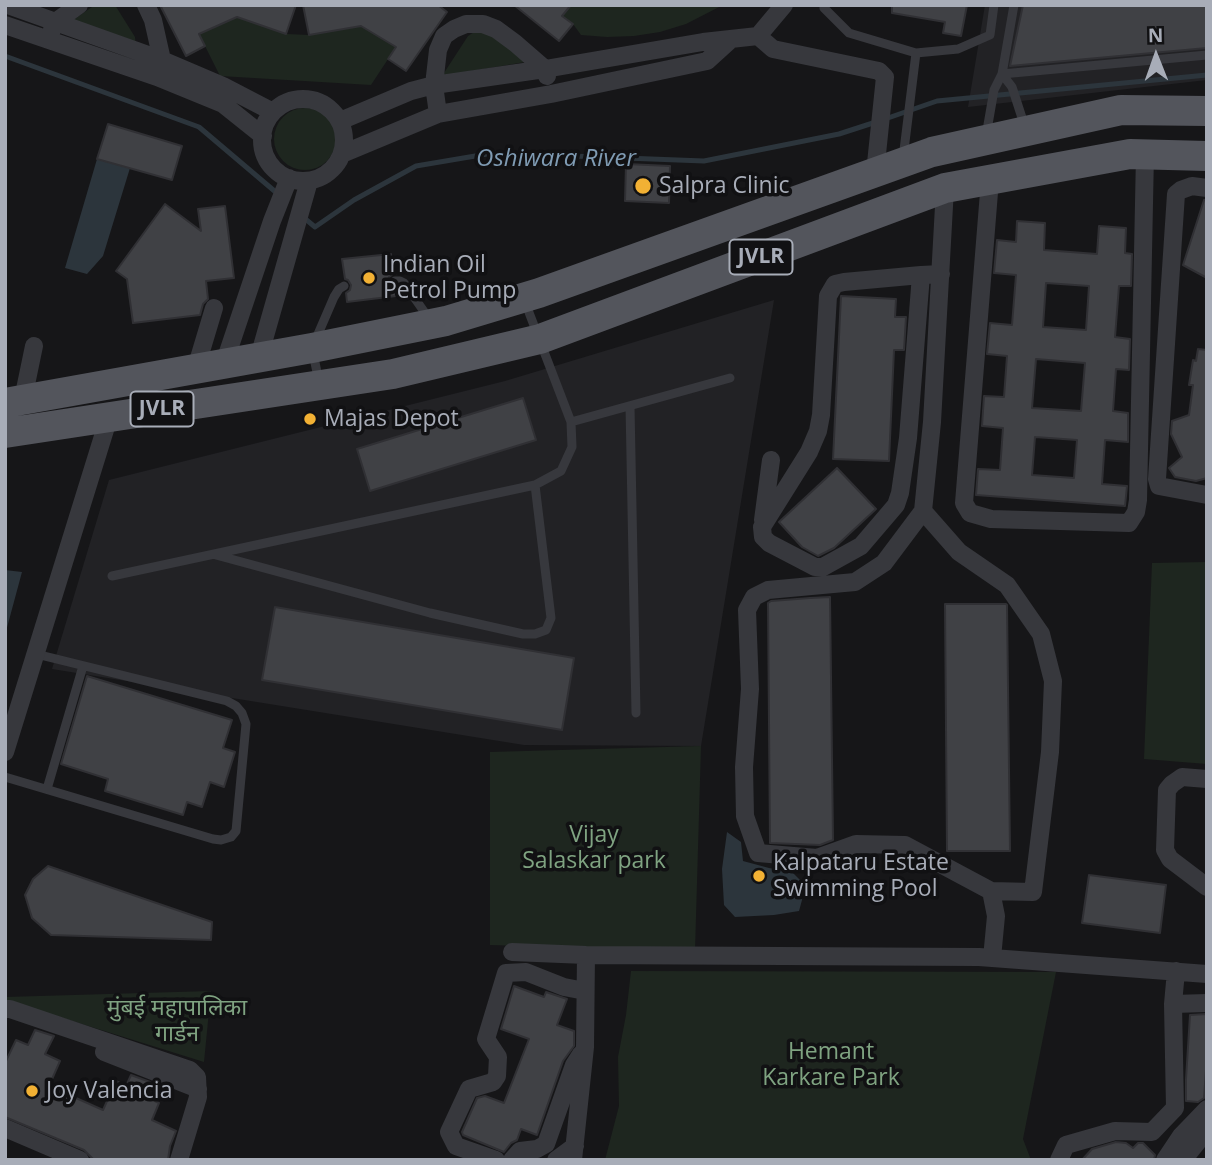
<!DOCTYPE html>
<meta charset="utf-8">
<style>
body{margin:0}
#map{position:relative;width:1212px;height:1165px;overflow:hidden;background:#161618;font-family:"Open Sans",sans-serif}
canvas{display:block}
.frame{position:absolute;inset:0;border:7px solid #a8adb8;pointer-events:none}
.north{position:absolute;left:1121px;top:21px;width:70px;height:70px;-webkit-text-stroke:5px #111113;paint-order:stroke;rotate:359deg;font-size:19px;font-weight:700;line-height:28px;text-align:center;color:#a8adb8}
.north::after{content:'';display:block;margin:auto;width:24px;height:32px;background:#a8adb8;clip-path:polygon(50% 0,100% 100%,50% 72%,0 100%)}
</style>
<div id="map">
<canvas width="1212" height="1165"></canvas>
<div class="frame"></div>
<div class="north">N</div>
</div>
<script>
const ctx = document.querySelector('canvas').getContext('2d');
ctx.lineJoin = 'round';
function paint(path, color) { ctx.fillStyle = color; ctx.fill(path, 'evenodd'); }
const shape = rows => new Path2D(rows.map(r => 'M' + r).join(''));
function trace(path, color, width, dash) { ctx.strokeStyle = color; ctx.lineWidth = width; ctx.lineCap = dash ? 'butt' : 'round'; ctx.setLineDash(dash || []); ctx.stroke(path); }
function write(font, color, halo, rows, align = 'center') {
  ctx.font = font + ' "Open Sans","Noto Sans Devanagari",sans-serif'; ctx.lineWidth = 7; ctx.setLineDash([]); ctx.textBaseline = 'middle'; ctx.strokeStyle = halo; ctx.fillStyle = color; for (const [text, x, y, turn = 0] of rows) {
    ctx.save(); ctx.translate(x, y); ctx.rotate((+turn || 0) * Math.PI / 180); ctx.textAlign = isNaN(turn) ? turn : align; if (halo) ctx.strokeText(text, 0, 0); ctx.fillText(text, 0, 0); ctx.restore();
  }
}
paint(shape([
 [985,5,1207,5,1207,80,968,107],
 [774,300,701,746,524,745,52,669,109,480,505,381]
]), '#222225');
paint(shape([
 [95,5,115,5,135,37,136,47,67,24],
 [571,5,723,5,686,24,660,32,634,36,607,37,581,35,573,24,562,16],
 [237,17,287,34,309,35,361,26,396,47,371,85,220,76,199,34],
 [482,31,491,34,525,62,442,76,468,36,474,32],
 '274 139a31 31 0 1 1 62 0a31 31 0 1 1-62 0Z',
 [1207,562,1207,764,1144,759,1152,563],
 [701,746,695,951,490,945,490,752],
 [631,971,1056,972,1023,1139,1031,1160,605,1160,619,1106,618,1057,626,1015],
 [211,991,204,1062,5,1000,5,997]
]), '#1e261f');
paint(shape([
 [97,159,130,168,103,256,87,274,65,268],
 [5,570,22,572,5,635],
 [727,832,741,842,743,861,769,868,792,872,800,880,802,900,799,911,774,915,735,917,724,905,722,869]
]), '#2c353c');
trace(shape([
 [5,56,199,127,278,194],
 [885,119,937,101,1207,75],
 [303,217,315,227,354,200,416,166,493,153,704,161,839,134,876,122]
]), '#2c353c', 5);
const building = shape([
 [160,5,296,5,286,34,237,17,199,34,205,46,186,56,160,5],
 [303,5,438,5,447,12,406,71,388,59,396,47,361,26,309,35,303,5],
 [514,5,571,5,562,16,573,24,559,41,514,5],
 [892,5,967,5,961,36,943,33,945,22,892,13,892,5],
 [1023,5,1207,5,1207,48,1010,66,1023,5],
 [108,124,182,146,172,180,97,159,108,124],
 [626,164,670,166,669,203,625,201,626,164],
 [1204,200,1207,200,1207,278,1183,265,1204,200],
 [165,204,201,231,198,209,225,206,234,278,206,281,208,299,203,304,200,315,133,323,127,279,116,271,165,204],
 [1017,221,1045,223,1044,250,1097,254,1099,226,1126,228,1125,253,1132,254,1131,286,1119,286,1115,337,1130,339,1129,370,1116,369,1113,411,1128,413,1128,442,1105,440,1102,484,1127,486,1125,506,976,495,978,469,1000,470,1003,428,982,426,984,396,1004,397,1007,356,987,354,990,323,1012,325,1016,275,994,273,997,240,1016,242,1017,221],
 [1046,283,1089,286,1086,330,1043,327,1046,283],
 [1036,359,1085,363,1081,411,1032,408,1036,359],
 [1035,437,1077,440,1074,478,1032,475,1035,437],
 [391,254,393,274,389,277,388,282,391,287,395,288,396,296,347,302,346,293,350,290,351,285,348,280,345,279,342,259,391,254],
 [841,296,896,299,895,317,906,317,904,350,894,350,889,461,833,459,841,296],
 [1198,349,1207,350,1207,478,1196,481,1175,477,1169,468,1182,457,1171,434,1172,421,1189,415,1193,385,1189,385,1193,360,1196,361,1198,349],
 [523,398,536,440,370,491,357,449,523,398],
 [837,468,876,509,834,548,818,556,802,547,779,522,837,468],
 [830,597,833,840,820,845,770,843,768,603,771,601,810,598,830,597],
 [945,604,1006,604,1007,605,1010,851,947,851,945,604],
 [275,607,574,658,562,730,262,680,275,607],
 [87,676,232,720,223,748,235,752,224,787,210,782,202,807,187,802,183,815,105,791,108,779,61,764,87,676],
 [48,866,212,922,211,940,51,935,32,918,25,895,33,879,48,866],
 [1089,875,1166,885,1160,933,1082,923,1089,875],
 [514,986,544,997,546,992,567,999,557,1025,574,1031,574,1046,563,1061,537,1135,521,1129,517,1140,511,1143,504,1152,463,1135,462,1132,477,1098,485,1096,504,1103,529,1039,501,1029,514,986],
 [1207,1014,1207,1056,1204,1098,1198,1102,1186,1101,1186,1079,1190,1015,1207,1014],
 [35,1030,54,1036,45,1054,60,1061,49,1086,103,1110,116,1081,126,1086,131,1075,150,1082,144,1096,159,1103,152,1120,176,1131,170,1146,168,1160,94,1160,84,1150,5,1117,5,1063,16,1040,28,1045,35,1030],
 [1116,1142,1126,1143,1133,1148,1138,1143,1143,1143,1155,1155,1154,1160,1082,1160,1092,1149,1116,1142]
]);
paint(building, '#404145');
trace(building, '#303034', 2);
trace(shape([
 [825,5,824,8,849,33,916,53,958,49,990,35,994,5],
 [1002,74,1207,55],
 [1002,74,1012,87,1025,127],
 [986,136,994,90,1002,74,1014,5],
 [903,158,916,53],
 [395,281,400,281,404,283,430,320],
 [319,382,312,348,334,297,339,289,344,286],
 [630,406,636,713],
 [571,422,730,378],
 [216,555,430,613,523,634,535,634,546,630,551,618,535,485],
 [112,576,535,485,561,471,572,447,571,422,525,302],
 [5,777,213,839,221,840,231,837,236,831,246,724,242,713,236,706,227,701,36,654],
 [47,789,83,666]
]), '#37383d', 9);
trace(shape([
 [8,5,162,60,223,86,273,112],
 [146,5,153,20,162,60,159,69],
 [5,25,157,77,223,104,263,136],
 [52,30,54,23,79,5],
 [758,36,773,49,874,70,879,71,885,77,875,173],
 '262 140a41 41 0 1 1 82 0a41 41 0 1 1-82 0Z',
 [438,114,434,85,438,50,444,36,454,29,466,24,483,24,496,29,515,43,545,69,547,76],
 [340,121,411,91,434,85,545,69,703,42,758,36,784,5],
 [342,154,438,114,551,94,707,61,729,41],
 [990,180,964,503,970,513,991,519,1129,523,1136,512,1138,500,1145,154],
 [1207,188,1192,186,1181,190,1176,194,1157,479,1159,486,1207,495],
 [921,275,908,438,900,493,896,505,861,546,823,567,815,567,769,543,763,537,762,527,809,452,818,431,821,415,828,296,835,284,844,282,921,275,941,274],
 [259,357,309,181],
 [224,364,272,221,289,178],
 [196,368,214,308],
 [23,399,34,346],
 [923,511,959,552,1007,585,1041,634,1053,681,1050,752,1033,892,991,891,905,845,856,844,817,858,758,853,745,816,744,767,750,689,747,610,754,597,768,590,855,582,884,563,923,511,932,422,945,188],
 [763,520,771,460],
 [5,752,109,417],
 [1207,779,1182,777,1172,784,1167,790,1165,850,1170,859,1207,887],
 [991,891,996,916,992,958],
 [512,952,586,955,979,957,1207,974],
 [1173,1004,1207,1003],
 [5,1009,10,1009,190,1070,197,1077,198,1097,179,1160],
 [104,1052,198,1089],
 [5,1128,80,1160],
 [496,1160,456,1146,449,1132,469,1089,493,1082,497,1076,498,1057,486,1039,506,973,526,972,564,987,585,991],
 [512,1160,520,1151,537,1149,546,1144,574,1065,581,1054],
 [556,1160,575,1146],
 [573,1160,585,1047,586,955],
 [1059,1160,1066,1145,1115,1131,1152,1132,1175,1108,1173,1004,1176,971],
 [1165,1160,1181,1136,1207,1109],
 [1183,1160,1207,1130]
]), '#37383d', 18);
trace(shape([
 [5,403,312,348,446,321,539,293,932,152,1121,110,1207,111],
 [5,433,393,374,540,339,945,188,1130,154,1207,156]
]), '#53555c', 30);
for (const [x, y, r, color] of [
 [643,186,9,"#f2b134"],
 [369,278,7,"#f2b134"],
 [310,419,7,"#f2b134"],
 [759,876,7,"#f2b134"],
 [32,1091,7,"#f2b134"]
]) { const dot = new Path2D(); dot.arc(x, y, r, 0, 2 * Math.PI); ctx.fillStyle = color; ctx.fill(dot); trace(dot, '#111113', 2.5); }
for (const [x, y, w] of [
 [761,257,63],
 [162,409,63]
]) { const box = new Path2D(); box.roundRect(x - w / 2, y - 17.5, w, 35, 5); ctx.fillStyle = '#111113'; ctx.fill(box); trace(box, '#a8adb8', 2); }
write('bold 21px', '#a8adb8', null, [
 ["JVLR",761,257],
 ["JVLR",162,409]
]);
write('23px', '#a8adb8', '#111113', [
 ["Salpra Clinic",659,186],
 ["Indian Oil",383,265],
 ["Petrol Pump",383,291],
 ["Majas Depot",324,419],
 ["Kalpataru Estate",773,863],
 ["Swimming Pool",773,889],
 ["Joy Valencia",46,1091]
], 'left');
write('23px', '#7fa381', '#111113', [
 ["Vijay",594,835],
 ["Salaskar park",594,861],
 ["मुंबई महापालिका",177,1008],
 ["गार्डन",177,1034],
 ["Hemant",831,1052],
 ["Karkare Park",831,1078]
]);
write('italic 24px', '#7f9bb3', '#111113', [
 ["Oshiwara River",556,159]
]);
</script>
